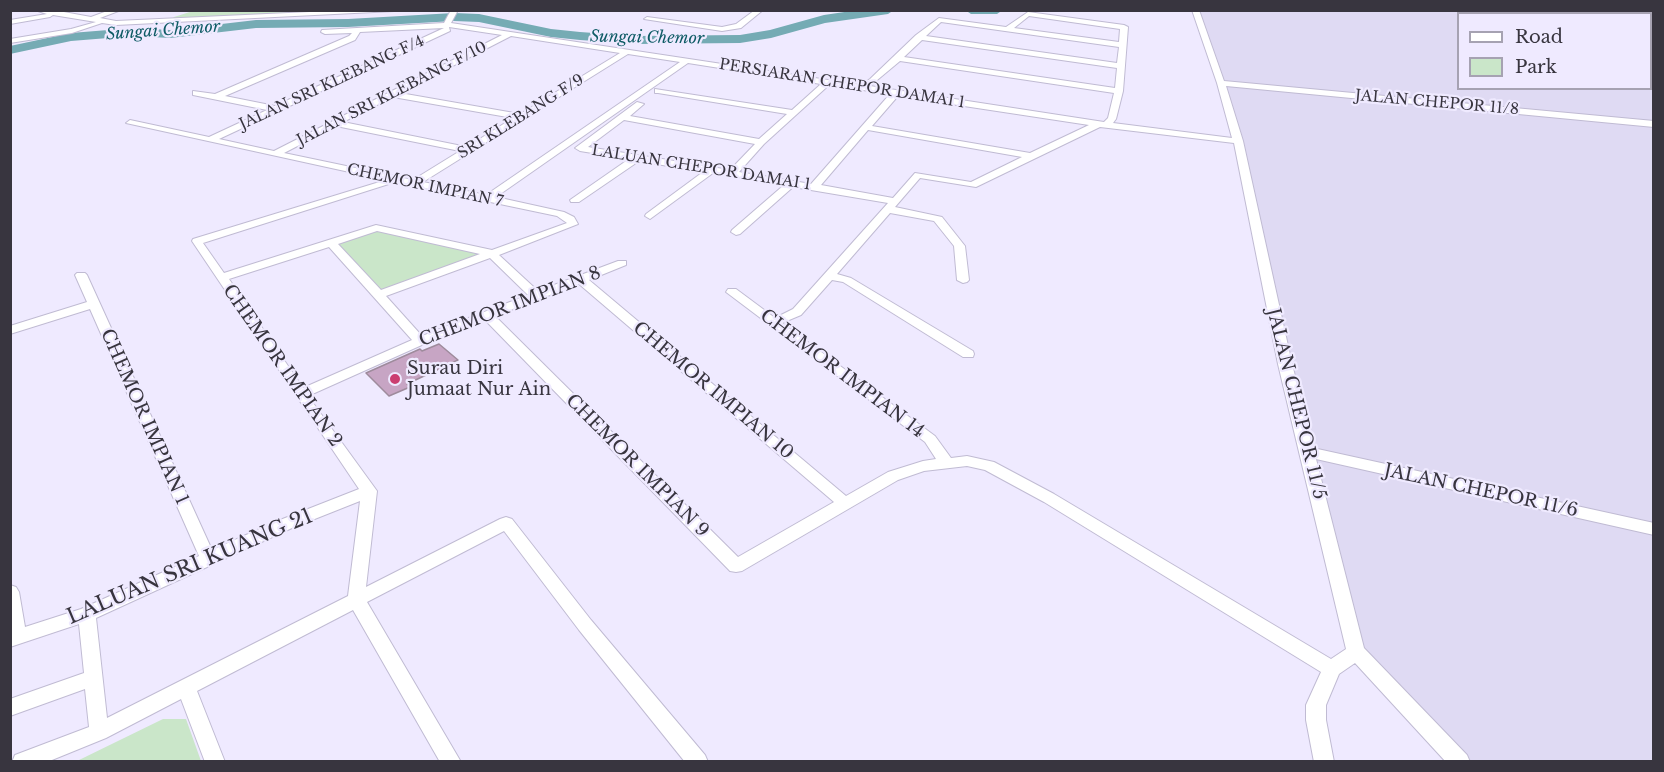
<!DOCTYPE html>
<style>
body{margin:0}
#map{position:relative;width:1664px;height:772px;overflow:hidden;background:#efeaff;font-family:"Libre Baskerville",serif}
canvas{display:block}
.frame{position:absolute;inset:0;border:12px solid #38353f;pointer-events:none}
.legend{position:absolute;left:1457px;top:12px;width:195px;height:78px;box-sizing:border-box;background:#efeaff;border:2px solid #a6a2b2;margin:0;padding:8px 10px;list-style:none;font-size:18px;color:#38353f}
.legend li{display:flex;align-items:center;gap:12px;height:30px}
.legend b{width:30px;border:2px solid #a6a2b2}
</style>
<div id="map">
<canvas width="1664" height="772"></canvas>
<div class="frame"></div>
<ul class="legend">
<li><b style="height:8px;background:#fff"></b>Road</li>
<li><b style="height:16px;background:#cae6c9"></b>Park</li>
</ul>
</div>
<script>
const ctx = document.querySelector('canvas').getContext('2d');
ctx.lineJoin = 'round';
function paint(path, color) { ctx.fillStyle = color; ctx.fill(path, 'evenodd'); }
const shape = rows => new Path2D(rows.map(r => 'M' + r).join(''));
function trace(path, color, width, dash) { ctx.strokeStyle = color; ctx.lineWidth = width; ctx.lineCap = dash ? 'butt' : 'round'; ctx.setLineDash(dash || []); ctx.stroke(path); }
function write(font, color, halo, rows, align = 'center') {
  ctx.font = font + ' "Libre Baskerville",serif'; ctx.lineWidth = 4.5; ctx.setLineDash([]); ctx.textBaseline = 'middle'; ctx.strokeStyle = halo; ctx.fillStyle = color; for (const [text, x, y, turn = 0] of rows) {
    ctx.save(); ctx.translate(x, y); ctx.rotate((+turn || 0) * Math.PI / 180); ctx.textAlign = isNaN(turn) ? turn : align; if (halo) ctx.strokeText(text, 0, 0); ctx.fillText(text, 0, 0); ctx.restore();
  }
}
paint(shape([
 [1195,11,1653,11,1653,761,1460,761,1346,645,1238,141],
 [1458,14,1650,14,1650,88,1458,88]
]), '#dfdaf3');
paint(shape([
 [193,11,341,11,336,14,169,21,174,17],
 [376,228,491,253,379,295,331,242],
 [163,719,186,719,201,761,77,761]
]), '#cae6c9');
paint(shape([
 [858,10,894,10,888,14,825,23,771,38,740,43,636,44,580,40,551,37,479,22,454,21,348,27,256,28,170,38,133,36,71,41,10,54,10,46,71,33,133,28,170,30,256,20,348,19,454,13,479,14,551,29,580,32,636,36,740,35,770,30,824,15,858,10],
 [965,10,1003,10,997,14,971,14,965,10]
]), '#75abb4');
const building = shape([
 [439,344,458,360,407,384,410,387,389,396,366,373,420,349,422,351,439,344]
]);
paint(building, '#c7a5c4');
trace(building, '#9e8b9c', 1.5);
const minor = shape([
 [35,10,53,10,91,17,110,10,121,10,100,18,116,21,353,10,414,10,116,25,102,23,72,33,10,43,10,39,71,29,96,22,53,15,50,17,10,24,10,20,47,14,35,10],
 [451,10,458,10,451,23,861,85,870,79,916,35,939,18,1006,27,1028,12,1124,25,1128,27,1123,91,1116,119,1113,123,1232,138,1217,83,1192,10,1199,10,1224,81,1654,121,1654,127,1226,86,1243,141,1292,364,1313,448,1654,523,1654,535,1316,459,1364,648,1467,755,1470,762,1446,762,1355,663,1339,674,1326,705,1326,720,1334,762,1314,762,1306,720,1306,705,1321,672,1044,502,985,470,967,466,924,471,898,480,742,571,736,572,730,571,485,320,424,344,308,396,377,491,366,587,500,519,506,517,512,519,591,620,705,755,708,762,685,762,579,630,504,531,367,602,461,762,440,762,353,610,197,691,225,762,205,762,181,699,106,738,47,762,12,762,15,755,89,727,85,689,10,716,10,699,84,673,79,624,10,647,10,585,16,587,19,592,25,627,81,609,199,556,90,309,10,334,10,326,87,302,75,275,77,273,85,273,87,275,212,550,280,520,359,489,192,241,193,239,386,180,126,123,130,120,209,137,267,110,193,95,193,91,215,94,349,36,352,33,325,34,321,32,322,30,444,23,451,10],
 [1029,16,1120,29,1119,42,1014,28,1029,16],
 [941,22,1119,47,1117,63,926,36,941,22],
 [449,27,502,35,274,151,219,139,450,31,449,27],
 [444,28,275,106,225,96,355,40,360,32,444,28],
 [511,36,620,53,520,114,400,93,511,36],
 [922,40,1117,68,1115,88,904,57,922,40],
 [628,54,680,62,486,195,423,182,628,54],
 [900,61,1114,93,1108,118,1104,122,870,86,900,61],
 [688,63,821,84,792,110,655,89,655,93,658,93,787,114,759,139,630,116,644,104,637,102,575,148,580,151,629,159,570,200,571,202,579,202,639,161,703,172,646,214,645,216,650,219,713,173,784,185,732,230,731,232,736,235,740,234,793,187,888,203,793,309,775,318,736,289,728,289,726,292,925,442,936,459,923,461,888,472,846,496,589,280,626,265,626,261,618,261,538,291,499,255,578,224,574,217,564,212,496,197,688,63],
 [829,85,890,94,811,184,739,172,764,144,829,85],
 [898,96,1089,125,1030,153,872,126,898,96],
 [393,97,513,118,467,147,343,122,393,97],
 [624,120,755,144,730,170,588,147,624,120],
 [336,126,460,151,413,180,284,153,336,126],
 [1100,127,1234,143,1278,364,1346,649,1331,659,1054,494,994,462,967,456,951,458,935,436,782,323,801,315,832,280,843,282,963,357,973,357,974,354,973,351,851,278,837,274,890,213,934,221,954,246,957,280,963,283,967,282,969,280,965,246,942,217,895,207,920,178,976,187,1100,127],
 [868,130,1022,157,971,182,915,173,893,198,821,185,868,130],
 [395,182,557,216,567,223,492,250,376,225,224,273,203,243,395,182],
 [377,231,480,254,381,290,338,244,377,231],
 [329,247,412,340,303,388,229,279,329,247],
 [490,258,528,295,422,336,386,296,490,258],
 [579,284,834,502,738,557,495,316,579,284],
 [360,501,348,596,107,718,96,618,292,528,360,501],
 [755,10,763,10,741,28,722,31,644,19,647,17,722,27,736,24,755,10],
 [1631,10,1654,10,1654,14,1634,12,1631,10]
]);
trace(minor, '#c0bbd3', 2);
paint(minor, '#fff');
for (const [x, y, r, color] of [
 [395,379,6,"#cb3e71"]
]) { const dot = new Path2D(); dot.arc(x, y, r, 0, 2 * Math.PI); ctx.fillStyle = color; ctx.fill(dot); trace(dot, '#efeaff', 2); }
write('15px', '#38353f', '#efeaff', [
 ["JALAN SRI KLEBANG F/4",332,83,-25],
 ["PERSIARAN CHEPOR DAMAI 1",842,84,9],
 ["JALAN SRI KLEBANG F/10",392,94,-27],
 ["JALAN CHEPOR 11/8",1437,103,5],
 ["SRI KLEBANG F/9",521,117,-32],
 ["LALUAN CHEPOR DAMAI 1",701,168,9],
 ["CHEMOR IMPIAN 7",425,186,12]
]);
write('italic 16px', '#0e5b65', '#efeaff', [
 ["Sungai Chemor",163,31,-4],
 ["Sungai Chemor",647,38,1]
]);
write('18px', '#38353f', '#efeaff', [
 ["CHEMOR IMPIAN 8",510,307,-21],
 ["CHEMOR IMPIAN 2",282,366,55],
 ["CHEMOR IMPIAN 14",842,374,37],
 ["CHEMOR IMPIAN 10",713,391,40],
 ["JALAN CHEPOR 11/5",1296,404,76],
 ["CHEMOR IMPIAN 1",144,417,66],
 ["CHEMOR IMPIAN 9",637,466,45],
 ["JALAN CHEPOR 11/6",1481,491,12]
]);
write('18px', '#38353f', '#efeaff', [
 ["Surau Diri",407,369],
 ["Jumaat Nur Ain",407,390]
], 'left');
write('21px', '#38353f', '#efeaff', [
 ["LALUAN SRI KUANG 21",190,567,-23]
]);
</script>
